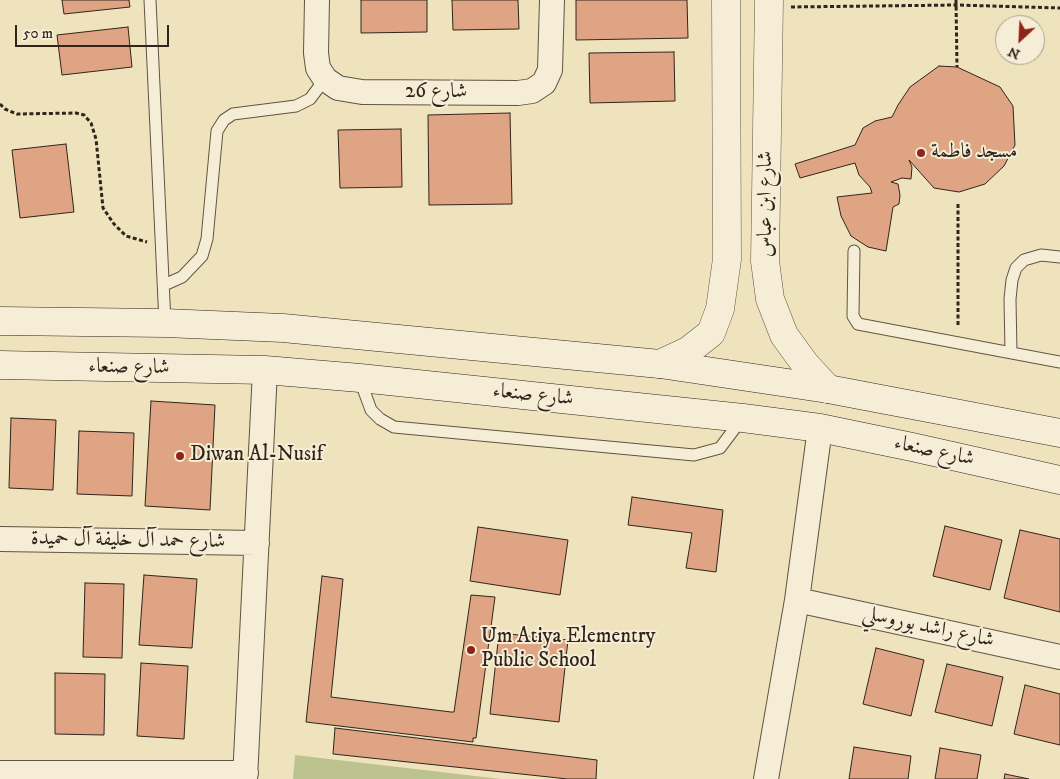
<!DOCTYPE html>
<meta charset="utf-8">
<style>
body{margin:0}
#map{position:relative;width:1060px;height:779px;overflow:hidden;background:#efe3be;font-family:"IM FELL DW Pica",serif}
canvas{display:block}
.north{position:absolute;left:995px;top:15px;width:50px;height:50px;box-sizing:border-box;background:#f5edd5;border:1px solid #a79d8b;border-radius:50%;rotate:205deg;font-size:14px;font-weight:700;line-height:20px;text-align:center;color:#31241c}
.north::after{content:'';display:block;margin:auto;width:18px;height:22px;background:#8f2418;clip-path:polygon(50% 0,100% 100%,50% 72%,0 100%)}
.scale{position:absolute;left:15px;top:25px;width:154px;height:22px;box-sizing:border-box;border:2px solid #31241c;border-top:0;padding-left:6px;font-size:15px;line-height:18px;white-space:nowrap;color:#31241c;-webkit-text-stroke:4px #f5edd5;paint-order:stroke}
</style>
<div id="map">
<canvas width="1060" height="779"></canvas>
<div class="north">N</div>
<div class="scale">50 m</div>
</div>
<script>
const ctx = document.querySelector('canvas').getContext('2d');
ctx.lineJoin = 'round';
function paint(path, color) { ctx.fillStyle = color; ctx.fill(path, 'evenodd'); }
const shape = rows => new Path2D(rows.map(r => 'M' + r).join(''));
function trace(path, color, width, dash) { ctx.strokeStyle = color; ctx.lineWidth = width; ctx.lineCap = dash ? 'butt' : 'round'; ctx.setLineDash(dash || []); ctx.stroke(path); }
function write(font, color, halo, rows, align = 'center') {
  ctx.font = font + ' "IM FELL DW Pica",Amiri,serif'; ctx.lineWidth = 4; ctx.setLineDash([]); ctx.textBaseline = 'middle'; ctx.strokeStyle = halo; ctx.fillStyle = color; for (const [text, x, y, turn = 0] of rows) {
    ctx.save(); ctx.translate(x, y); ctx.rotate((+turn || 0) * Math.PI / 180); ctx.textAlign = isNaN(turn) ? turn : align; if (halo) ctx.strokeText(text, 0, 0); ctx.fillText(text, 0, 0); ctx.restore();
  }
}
paint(shape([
 [295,755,501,779,293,779]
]), '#bdc38f');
const building = shape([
 [62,0,129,0,130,7,64,14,62,0],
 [361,0,427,0,427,32,361,33,361,0],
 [452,0,518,0,519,29,453,30,452,0],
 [576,0,687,0,688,38,576,40,576,0],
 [128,27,132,67,62,75,57,35,128,27],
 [674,52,675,101,590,103,589,53,674,52],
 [939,66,957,67,1000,87,1013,106,1015,145,1004,166,985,184,959,192,934,188,909,160,912,167,911,179,902,178,891,182,898,184,900,195,899,204,893,207,886,251,868,247,851,236,841,216,837,197,872,193,870,187,859,175,855,163,800,178,795,164,855,145,863,128,875,121,892,117,898,105,910,87,939,66],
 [510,113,512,204,429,205,428,115,510,113],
 [401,129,402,187,340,188,338,130,401,129],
 [66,144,74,212,20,218,12,150,66,144],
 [151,401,215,405,210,510,145,506,151,401],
 [11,418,56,420,53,490,9,488,11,418],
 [79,431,134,433,132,496,77,494,79,431],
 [632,497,723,510,716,572,686,568,692,533,628,525,632,497],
 [945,526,1002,540,990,590,933,576,945,526],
 [478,527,568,540,560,595,470,581,478,527],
 [1020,530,1060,539,1060,612,1004,598,1020,530],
 [144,575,197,579,192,648,139,645,144,575],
 [322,576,343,579,331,697,451,712,454,712,471,595,495,597,476,738,473,738,473,742,306,722,322,576],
 [85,583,124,584,122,658,83,657,85,583],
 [499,633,568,640,559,722,490,714,499,633],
 [876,648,924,660,911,716,863,704,876,648],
 [141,663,188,666,184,739,137,736,141,663],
 [947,664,1003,677,992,726,935,712,947,664],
 [55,673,105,674,104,735,55,734,55,673],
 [1025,685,1060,694,1060,745,1014,734,1025,685],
 [335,728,597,760,596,779,568,779,333,754,335,728],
 [854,747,911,756,908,779,849,779,854,747],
 [940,748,981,755,977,779,935,779,940,748],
 [1005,774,1029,779,1004,779,1005,774]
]);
paint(building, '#dea483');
trace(building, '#31241c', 1);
const service = shape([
 [150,0,165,323],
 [854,251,853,316,858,324,1060,362],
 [164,285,182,277,202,256,207,239,217,131,224,120,233,114,296,106,310,99,325,79],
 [1011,353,1010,299,1012,280,1016,268,1024,260,1041,255,1060,257],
 [360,380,371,410,380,419,394,427,694,455,720,448,741,420]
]);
const minor = shape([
 [317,0,316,53,318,68,325,79,338,88,362,92,518,93,532,91,544,83,550,70,552,0],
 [0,539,257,543],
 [797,600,1060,657],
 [0,773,246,773],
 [245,779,265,370],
 [766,779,797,600,820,428]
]);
const tertiary = shape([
 [769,0,765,261,770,299,784,335,805,364,828,389],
 [660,364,688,351,711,333,720,309,727,259,726,0]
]);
const secondary = shape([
 [0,321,165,323,283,328,660,364,828,389,1060,433],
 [0,365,265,370,360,378,743,418,820,428,912,447,1060,480]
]);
trace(service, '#605444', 13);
trace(minor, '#605444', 26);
trace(tertiary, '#605444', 29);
trace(secondary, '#31241c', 29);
trace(shape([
 [956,0,957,67],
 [791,7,956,5,1060,8],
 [0,104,5,109,17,114,76,113,84,115,91,123,96,139,103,208,114,224,126,236,147,242],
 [958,204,958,327]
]), '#31241c', 3, [4, 2.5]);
trace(service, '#f5edd5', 11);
trace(minor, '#f5edd5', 24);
trace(tertiary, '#f5edd5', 28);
trace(secondary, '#f5edd5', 28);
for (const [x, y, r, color] of [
 [921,153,5,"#8f2418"],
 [180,456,5,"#8f2418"],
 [471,650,5,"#8f2418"]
]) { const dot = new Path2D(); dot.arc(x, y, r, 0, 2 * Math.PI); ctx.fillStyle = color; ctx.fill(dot); trace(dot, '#f5edd5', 2); }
write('21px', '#31241c', '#f5edd5', [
 ["شارع 26",436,93],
 ["شارع ابن عباس",767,204,-90],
 ["شارع صنعاء",129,368,1],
 ["شارع صنعاء",533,396,6],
 ["شارع صنعاء",934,452,12],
 ["شارع حمد آل خليفة آل حميدة",128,541,1],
 ["شارع راشد بوروسلي",928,628,12]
]);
write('21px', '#31241c', '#f5edd5', [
 ["مسجد فاطمة",931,153],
 ["Diwan Al-Nusif",190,456],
 ["Um Atiya Elementry",481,638],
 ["Public School",481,662]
], 'left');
</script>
